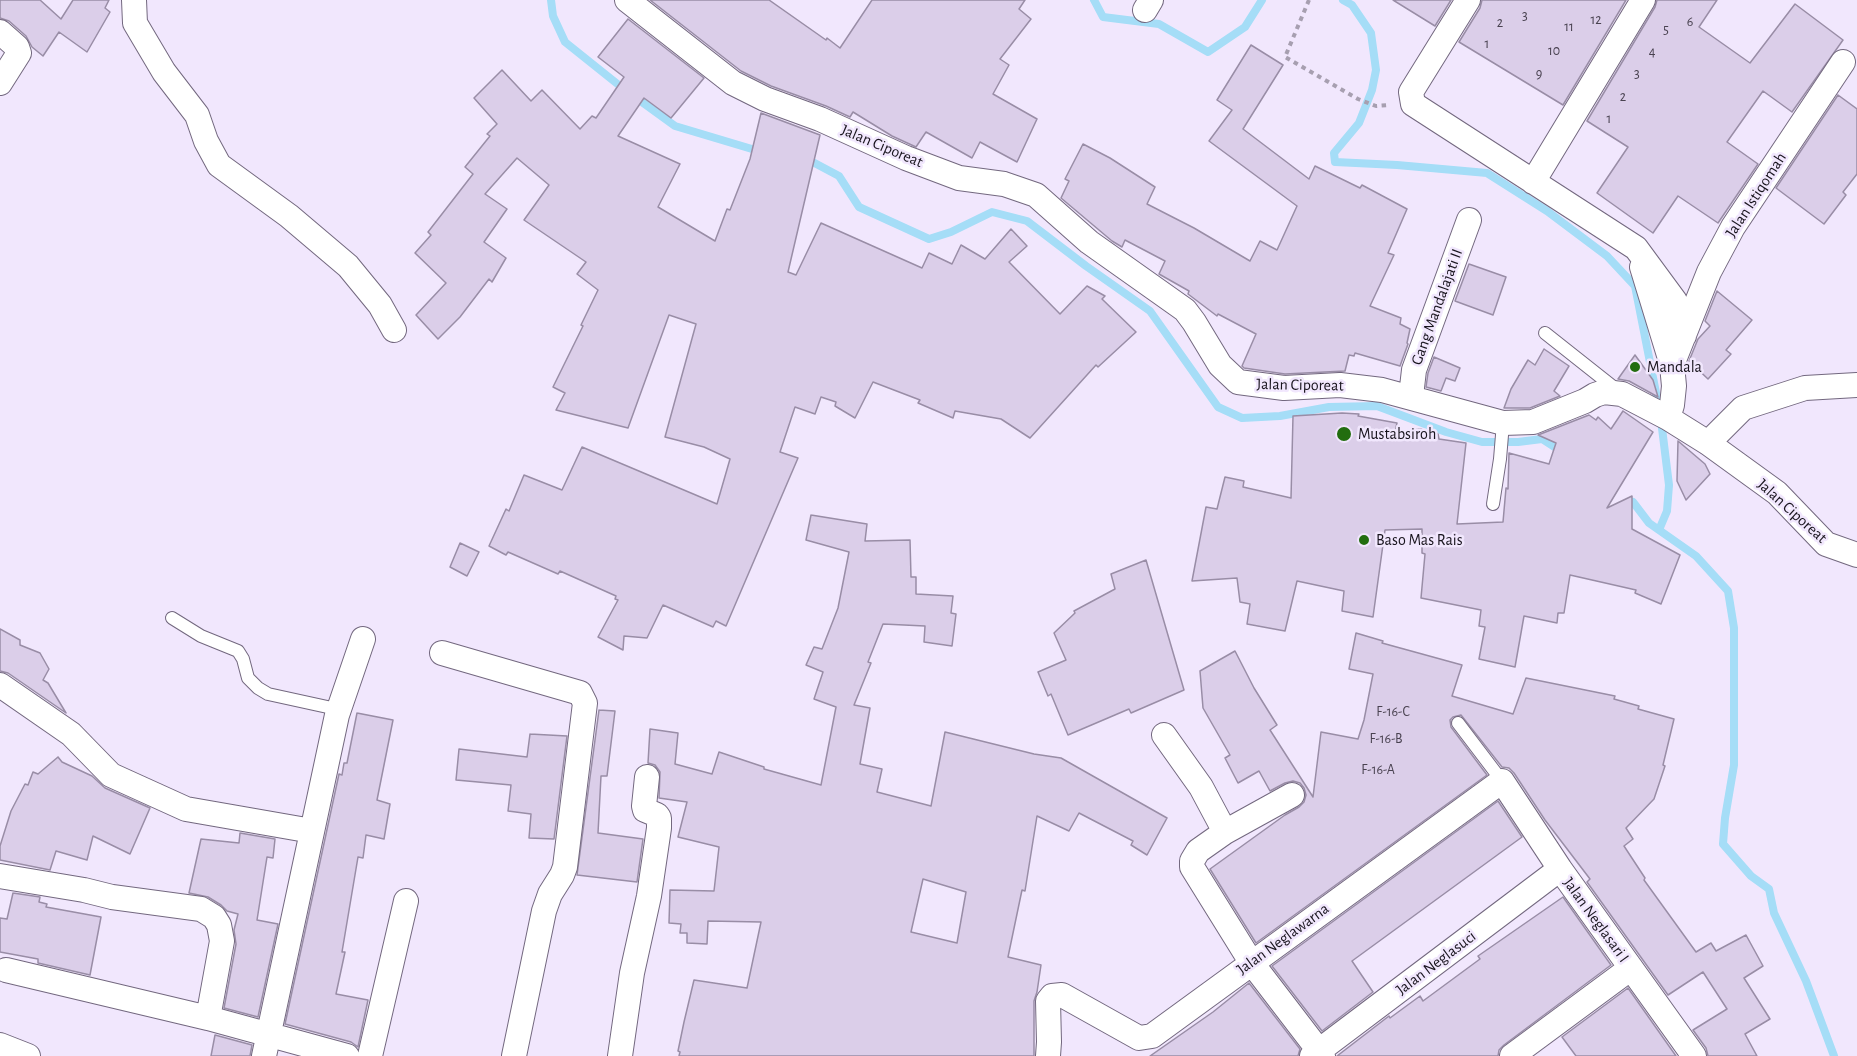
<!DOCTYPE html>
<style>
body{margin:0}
canvas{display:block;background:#f1e7fd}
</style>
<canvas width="1857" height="1056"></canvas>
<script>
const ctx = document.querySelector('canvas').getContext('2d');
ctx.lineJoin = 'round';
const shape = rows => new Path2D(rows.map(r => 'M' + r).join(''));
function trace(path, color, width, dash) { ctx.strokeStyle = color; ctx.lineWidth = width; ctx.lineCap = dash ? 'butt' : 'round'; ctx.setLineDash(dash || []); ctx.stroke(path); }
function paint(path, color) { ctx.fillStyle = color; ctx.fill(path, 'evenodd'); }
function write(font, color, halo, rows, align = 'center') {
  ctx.font = font + ' "Alegreya Sans",sans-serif'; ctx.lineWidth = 5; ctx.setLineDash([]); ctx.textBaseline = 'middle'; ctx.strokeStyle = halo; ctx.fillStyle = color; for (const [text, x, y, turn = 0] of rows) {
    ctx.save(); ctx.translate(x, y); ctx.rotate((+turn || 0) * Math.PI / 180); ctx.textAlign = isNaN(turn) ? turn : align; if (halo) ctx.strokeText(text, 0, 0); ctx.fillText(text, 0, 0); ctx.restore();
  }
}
trace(shape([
 [551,0,553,16,565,42,625,90],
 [1094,0,1103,17,1159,24,1208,52,1245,27,1262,0],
 [1343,0,1352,5,1371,33,1376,70,1372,90,1359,123,1334,153,1335,162,1397,165,1487,173,1547,211,1607,256,1635,286,1659,408],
 [635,97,675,126,762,152],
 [807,159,839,176,859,207,929,239,951,232,992,212,1027,221,1086,266,1150,311,1218,407,1242,418,1280,416,1329,407,1377,406,1446,432,1482,442,1518,442,1542,439,1562,452],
 [1633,502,1649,523,1696,556,1728,591,1734,628,1734,765,1725,818,1723,844,1751,876,1769,889,1774,913,1806,981,1834,1056],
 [1659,530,1667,511,1669,485,1661,420]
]), '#a5ddf7', 8);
const building = shape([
 [0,0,40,0,61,19,73,0,109,0,105,8,110,12,87,52,59,32,43,56,32,47,26,36,9,21,0,18,0,0],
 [650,0,769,0,826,40,827,38,840,48,872,0,1025,0,1019,9,1031,19,1000,59,1009,65,993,94,1037,119,1017,162,980,142,972,158,926,132,916,147,892,136,853,112,850,117,826,106,771,86,741,71,650,0],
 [1393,0,1451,0,1435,26,1393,0],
 [1482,0,1626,0,1563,105,1459,42,1480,8,1482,0],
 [1657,0,1717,0,1699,27,1750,63,1795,4,1843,40,1792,112,1763,91,1727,142,1758,164,1718,223,1678,196,1653,233,1597,193,1628,147,1587,121,1655,7,1657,0],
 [628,19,704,78,671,118,644,98,618,136,680,164,658,207,715,241,727,209,730,210,750,159,761,113,820,135,788,272,796,275,821,223,922,268,929,253,952,264,961,245,985,259,1011,229,1027,246,1009,262,1060,314,1087,286,1105,296,1102,299,1136,332,1098,367,1096,365,1030,438,1001,419,955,411,953,418,918,403,920,400,873,382,855,418,835,406,836,402,821,397,815,414,795,407,780,452,798,458,726,626,716,621,713,627,663,605,647,638,624,636,623,650,598,637,618,600,615,599,616,596,560,571,558,574,508,552,506,555,489,546,506,509,509,511,524,475,562,490,582,447,717,504,730,459,704,447,665,437,696,324,669,315,628,428,556,410,565,393,553,387,583,326,581,325,598,290,577,274,586,262,524,220,549,185,517,158,485,194,507,209,484,242,506,258,492,282,489,279,460,317,438,339,416,315,446,283,415,253,431,235,428,232,473,174,465,167,490,136,487,134,497,124,474,98,502,70,531,101,542,90,580,129,592,116,596,118,624,77,598,57,628,19],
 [1251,45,1283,65,1243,129,1309,179,1315,166,1360,188,1362,185,1407,209,1388,253,1394,255,1370,306,1401,318,1400,324,1410,329,1407,343,1408,344,1400,366,1355,353,1354,356,1349,355,1345,371,1285,374,1244,368,1242,366,1256,334,1218,314,1217,316,1188,294,1189,291,1159,274,1165,261,1125,240,1122,247,1112,241,1061,198,1069,181,1065,179,1083,144,1110,158,1155,187,1147,204,1194,228,1250,261,1260,241,1277,250,1297,206,1209,141,1232,110,1217,100,1251,45],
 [1838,95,1857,109,1857,174,1843,192,1846,195,1824,224,1776,188,1838,95],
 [1469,264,1506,277,1493,315,1455,301,1469,264],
 [1717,291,1752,320,1726,350,1731,354,1708,379,1689,361,1698,339,1710,326,1705,321,1717,291],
 [1544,349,1569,366,1554,391,1560,396,1530,408,1504,408,1511,389,1528,360,1535,365,1544,349],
 [1635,355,1653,380,1658,397,1629,381,1618,379,1635,355],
 [1434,357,1460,368,1455,381,1446,378,1441,391,1426,387,1428,373,1434,357],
 [1623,411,1653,432,1607,508,1632,496,1632,529,1680,555,1661,604,1635,593,1636,590,1570,575,1564,613,1558,613,1557,623,1524,616,1515,667,1479,659,1485,627,1479,626,1481,610,1421,598,1425,554,1422,553,1422,529,1385,530,1373,617,1342,611,1344,591,1297,581,1285,631,1247,624,1250,604,1240,602,1237,578,1192,581,1206,507,1217,509,1225,477,1244,481,1243,487,1291,498,1293,416,1342,413,1359,414,1358,416,1397,423,1395,432,1420,429,1438,434,1439,439,1466,443,1457,524,1503,522,1506,488,1508,489,1509,453,1549,464,1556,443,1538,435,1589,415,1596,420,1598,417,1611,429,1623,411],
 [1678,441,1705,464,1710,474,1686,500,1677,481,1678,441],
 [811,515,867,524,865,541,910,540,911,577,916,577,916,594,953,596,951,613,956,614,952,646,924,642,925,626,883,624,868,662,871,663,854,705,870,708,860,764,882,769,877,792,931,806,945,732,1034,754,1061,758,1167,818,1147,855,1131,845,1133,841,1079,813,1069,831,1037,816,1025,891,1022,890,1008,957,1041,965,1037,992,1034,1001,1034,1056,679,1056,680,1052,678,1051,684,1022,694,980,747,988,761,922,708,921,707,944,687,943,687,933,680,933,681,924,669,923,670,890,714,891,719,847,678,837,687,802,659,798,660,772,655,765,648,763,650,729,678,733,675,764,712,774,719,752,764,767,764,769,821,785,836,707,814,699,823,672,806,665,814,647,822,649,838,608,849,552,806,540,811,515],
 [923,879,966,892,957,943,911,932,923,879],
 [460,543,479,552,467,576,450,567,460,543],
 [1146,560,1184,690,1131,713,1129,709,1068,735,1051,694,1048,696,1038,672,1066,660,1054,633,1075,613,1074,611,1115,589,1111,574,1146,560],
 [0,629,20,640,20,645,40,653,49,669,43,680,48,683,66,713,8,673,0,671,0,629],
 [1356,633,1383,641,1382,643,1462,665,1452,696,1513,714,1526,678,1615,696,1614,699,1639,706,1638,709,1674,719,1663,765,1665,766,1654,799,1626,828,1633,839,1624,846,1645,878,1644,880,1696,952,1711,943,1716,951,1746,935,1763,966,1744,978,1770,1019,1745,1034,1757,1056,1708,1056,1706,1048,1693,1030,1727,1009,1703,972,1668,995,1587,882,1590,879,1545,820,1514,773,1509,768,1502,767,1461,715,1453,717,1450,720,1451,727,1487,775,1256,943,1210,869,1285,815,1299,807,1304,802,1306,795,1304,788,1300,783,1293,781,1285,783,1270,791,1259,771,1238,783,1225,758,1230,755,1203,708,1200,671,1235,651,1254,688,1277,725,1270,730,1313,797,1321,732,1358,739,1364,720,1373,674,1349,669,1356,633],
 [599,710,615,711,607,776,601,776,598,833,643,839,637,882,577,875,599,710],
 [357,713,393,720,377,800,390,804,384,839,366,835,363,858,358,857,342,952,345,952,336,994,368,1000,358,1047,351,1042,285,1024,339,774,342,775,344,763,347,763,357,713],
 [530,734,567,736,554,839,529,838,531,814,508,811,511,785,456,780,459,749,527,757,530,734],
 [58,757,62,762,92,776,105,788,150,808,130,854,93,836,87,860,56,851,50,870,0,860,0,846,11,811,25,784,28,785,33,772,38,774,58,757],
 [1498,801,1522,837,1352,961,1373,992,1322,1031,1272,966,1498,801],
 [240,833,275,839,273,858,267,857,257,920,278,924,258,1017,224,1008,236,944,234,930,238,914,227,911,221,905,208,897,189,893,201,839,239,843,240,833],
 [13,893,40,897,39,902,47,904,46,907,101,917,90,975,38,963,38,959,0,952,0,918,7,919,13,893],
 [1563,897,1611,965,1504,1045,1499,1050,1498,1056,1337,1056,1389,1016,1390,1018,1420,996,1423,1001,1480,959,1478,956,1563,897],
 [1249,983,1300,1049,1298,1056,1150,1056,1213,1012,1249,983],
 [1628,988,1676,1056,1576,1056,1562,1037,1628,988],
 [215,1035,252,1045,250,1056,211,1056,215,1035]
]);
paint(building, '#dbcee9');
trace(building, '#998da6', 1.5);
const lane = shape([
 [1545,333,1617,390],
 [1493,504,1500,459,1503,423],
 [172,618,201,636,238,651,243,659,248,678,258,688,268,694,332,708,338,712],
 [1458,723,1502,781]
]);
const street = shape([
 [134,0,135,23,164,72,197,115,206,141,219,165,289,216,348,266,380,305,394,330],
 [627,0,733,83,765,99,820,119,906,158,959,178,1004,184,1036,195,1089,242,1185,310,1194,322,1220,365,1238,382,1284,388,1340,385,1382,390,1503,423,1533,422,1585,401,1595,395,1604,392,1622,394,1668,418,1708,443,1777,493,1826,544,1857,555],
 [1468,0,1411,92,1413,104,1636,248,1675,301,1684,336],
 [1145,10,1151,0],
 [0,32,17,47,19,53,0,83],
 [1533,182,1643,0],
 [1642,267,1672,365],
 [1411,396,1414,370,1469,220],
 [1668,418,1672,405,1674,386,1672,365,1709,272,1733,227,1843,62],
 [1708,443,1743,408,1805,388,1857,385],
 [442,653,580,693,585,703,565,867,562,875,550,894,544,911,514,1056],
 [0,685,71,734,111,775,186,809,312,831],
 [1164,735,1201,787,1225,832,1198,851,1192,861,1192,867,1251,962,1323,1056],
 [1225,832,1292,795],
 [0,876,84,890,112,897,201,909,214,917,219,925,222,941,208,1018,347,1056],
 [6,970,208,1018],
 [0,1045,28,1056],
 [264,1056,337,715,363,639],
 [370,1056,406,901],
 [620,1056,632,973,649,896,659,828,659,818,657,815,645,810,644,806,647,777],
 [1048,1056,1049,1042,1048,1001,1052,996,1062,995,1139,1038,1152,1036,1502,781,1560,869,1694,1056],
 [1312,1056,1560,869],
 [1512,1056,1631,968]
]);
trace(lane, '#73687f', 14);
trace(street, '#73687f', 26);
trace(shape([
 [1309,0,1285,57,1358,99,1376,106,1388,105]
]), '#a79fb0', 4, [4.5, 4.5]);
trace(lane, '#fff', 12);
trace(street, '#fff', 24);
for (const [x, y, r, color] of [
 [1635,367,6,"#226d0f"],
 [1344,434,8,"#226d0f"],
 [1364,540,6,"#226d0f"]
]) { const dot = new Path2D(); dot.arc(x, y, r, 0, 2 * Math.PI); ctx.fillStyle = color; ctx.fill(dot); trace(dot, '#f1e7fd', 2); }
write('14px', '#494250', null, [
 ["3",1525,16],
 ["12",1596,20],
 ["6",1690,22],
 ["2",1500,23],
 ["11",1569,27],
 ["5",1666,30],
 ["1",1487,44],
 ["10",1554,51],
 ["4",1652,52],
 ["9",1539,74],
 ["3",1637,74],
 ["2",1623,97],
 ["1",1609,119],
 ["F-16-C",1393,712],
 ["F-16-B",1386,739],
 ["F-16-A",1378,770]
]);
write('16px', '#18141d', '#f1e7fd', [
 ["Jalan Ciporeat",882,146,23],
 ["Jalan Istiqomah",1756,195,-57],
 ["Gang Mandalajati II",1437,307,-70],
 ["Jalan Ciporeat",1300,385,1],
 ["Jalan Ciporeat",1792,511,42],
 ["Jalan Neglasari I",1596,920,54],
 ["Jalan Neglawarna",1283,939,-36],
 ["Jalan Neglasuci",1436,963,-37]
]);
write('16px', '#18141d', '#f1e7fd', [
 ["Mandala",1647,367],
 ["Mustabsiroh",1358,434],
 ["Baso Mas Rais",1376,540]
], 'left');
</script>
